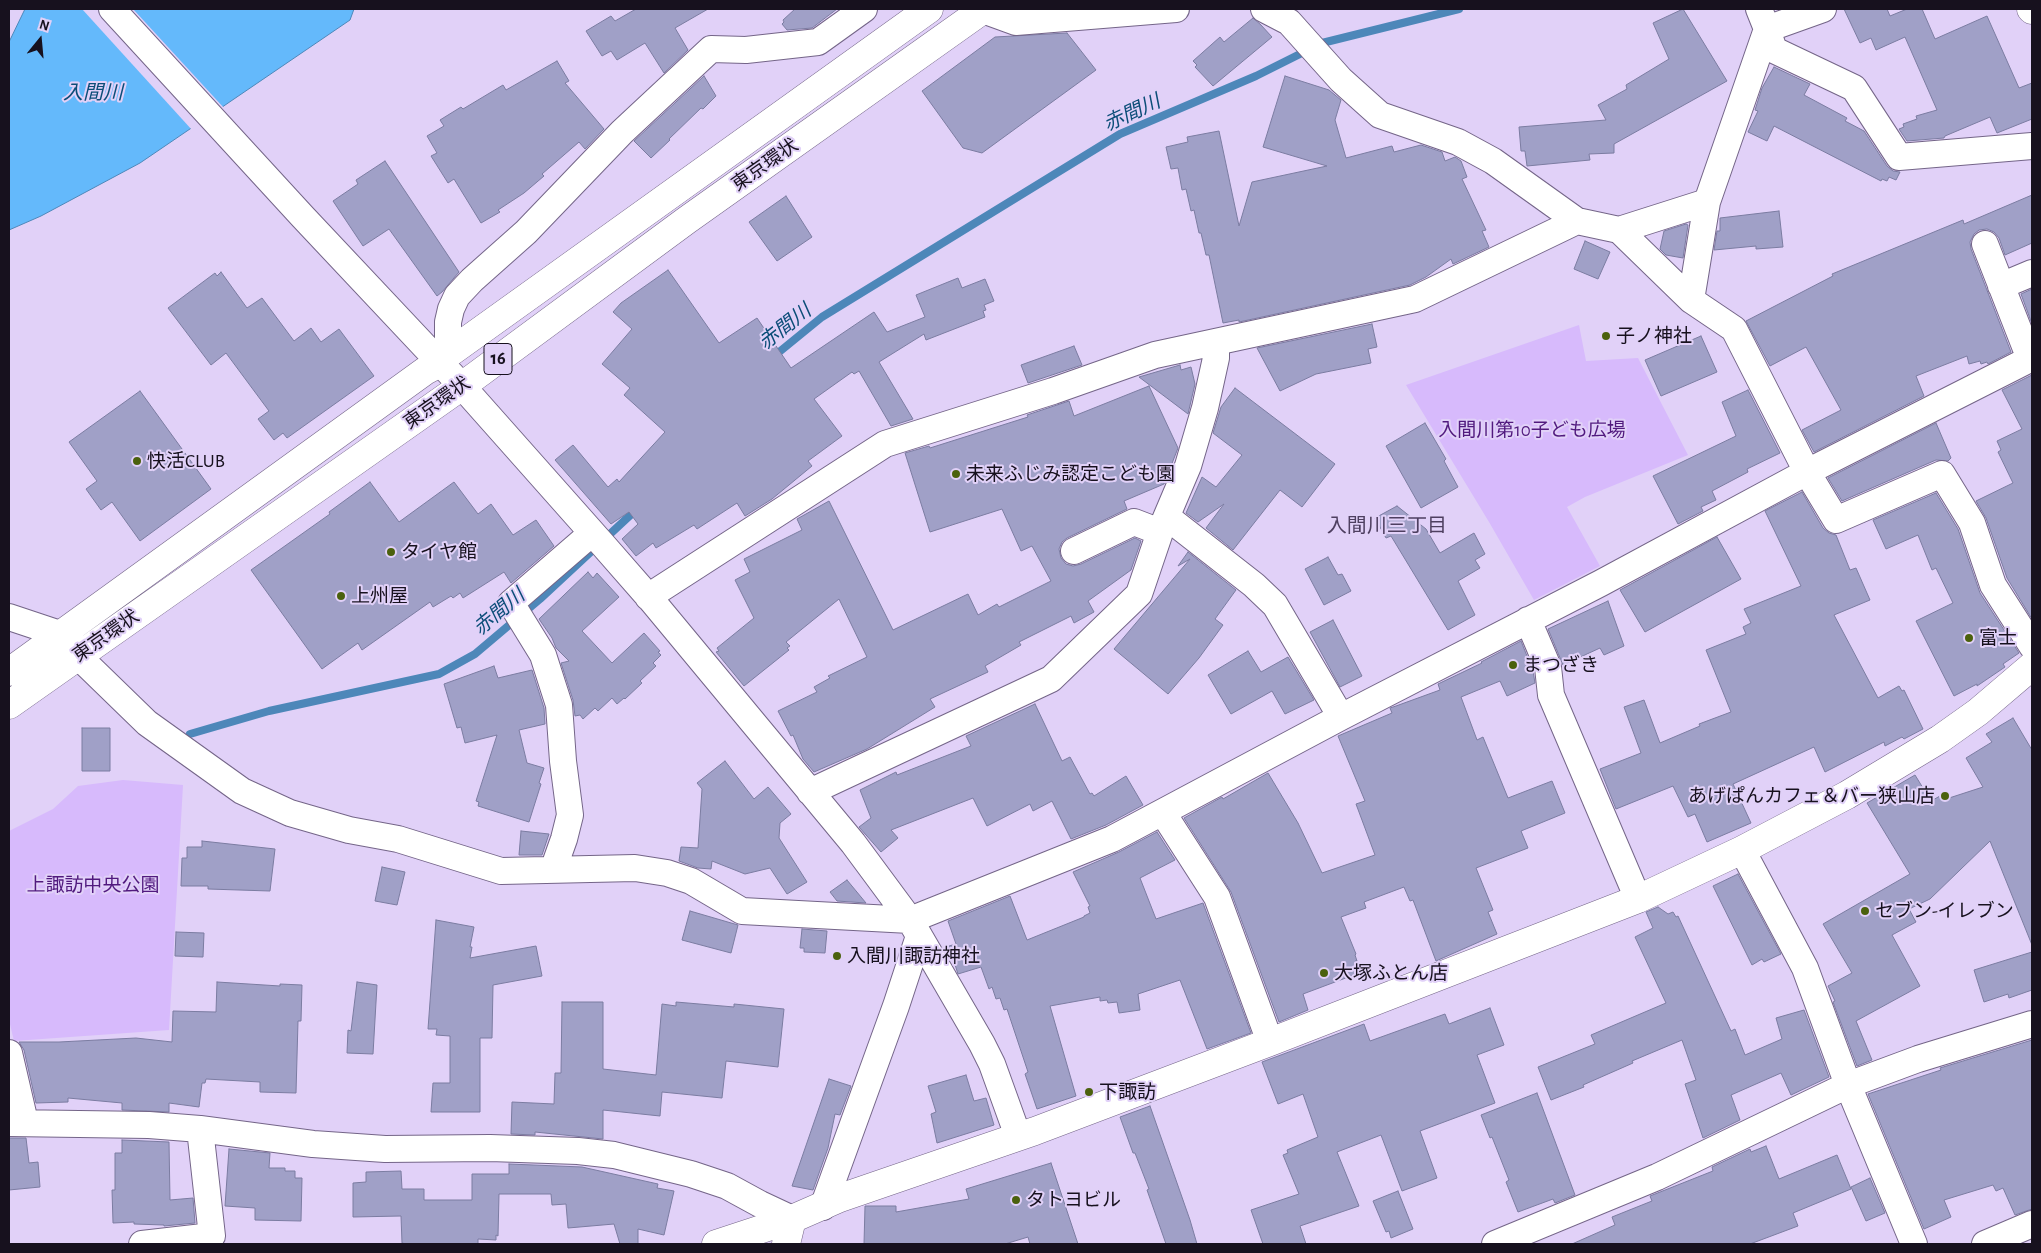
<!DOCTYPE html>
<meta charset="utf-8">
<style>
body{margin:0}
#map{position:relative;width:2041px;height:1253px;overflow:hidden;background:#e1d1f8;font-family:"Alegreya Sans",sans-serif}
canvas{display:block}
.frame{position:absolute;inset:0;border:10px solid #17111e;pointer-events:none}
.north{position:absolute;left:15px;top:15px;width:50px;height:50px;-webkit-text-stroke:4px #e1d1f8;paint-order:stroke;rotate:17deg;font-size:14px;font-weight:700;line-height:20px;text-align:center;color:#17111e}
.north::after{content:'';display:block;margin:auto;width:18px;height:22px;background:#17111e;clip-path:polygon(50% 0,100% 100%,50% 72%,0 100%)}
</style>
<div id="map">
<canvas width="2041" height="1253"></canvas>
<div class="frame"></div>
<div class="north">N</div>
</div>
<script>
const ctx = document.querySelector('canvas').getContext('2d');
ctx.lineJoin = 'round';
function paint(path, color) { ctx.fillStyle = color; ctx.fill(path, 'evenodd'); }
const shape = rows => new Path2D(rows.map(r => 'M' + r).join(''));
function trace(path, color, width, dash) { ctx.strokeStyle = color; ctx.lineWidth = width; ctx.lineCap = dash ? 'butt' : 'round'; ctx.setLineDash(dash || []); ctx.stroke(path); }
function write(font, color, halo, rows, align = 'center') {
  ctx.font = font + ' "Alegreya Sans","Noto Sans JP",sans-serif'; ctx.lineWidth = 4; ctx.setLineDash([]); ctx.textBaseline = 'middle'; ctx.strokeStyle = halo; ctx.fillStyle = color; for (const [text, x, y, turn = 0] of rows) {
    ctx.save(); ctx.translate(x, y); ctx.rotate((+turn || 0) * Math.PI / 180); ctx.textAlign = isNaN(turn) ? turn : align; if (halo) ctx.strokeText(text, 0, 0); ctx.fillText(text, 0, 0); ctx.restore();
  }
}
paint(shape([
 [1579,325,1586,361,1638,358,1688,455,1585,497,1567,507,1600,566,1534,600,1489,522,1406,385],
 [123,780,183,785,169,1030,14,1041,9,1020,9,831,53,809,78,786]
]), '#d7bafc');
const water = shape([
 [25,9,354,9,350,20,140,163,41,216,9,230,9,42,25,9]
]);
paint(water, '#64b9fb');
trace(water, '#4d87b9', 1);
paint(shape([
 [82,9,133,9,224,108,192,130]
]), '#e1d1f8');
trace(shape([
 [773,357,822,317,1120,134,1256,76,1322,43,1459,9],
 [190,734,269,711,439,674,475,654,540,599,638,508]
]), '#4d87b9', 8);
const building = shape([
 [636,9,708,9,675,28,688,50,664,73,645,43,617,60,611,51,602,56,586,31,611,16,615,21,636,9],
 [795,9,837,9,812,28,787,30,782,24,784,22,783,20,795,9],
 [1683,9,1727,81,1614,144,1614,153,1589,154,1590,160,1527,166,1525,151,1521,151,1519,127,1606,120,1598,105,1627,89,1626,85,1669,59,1653,23,1683,9],
 [1844,9,1887,9,1890,16,1907,9,1922,9,1935,39,1987,16,2019,88,2032,83,2032,119,1997,133,1990,117,1945,136,1944,138,1907,141,1899,129,1904,127,1903,124,1917,119,1916,116,1937,110,1905,37,1876,50,1871,38,1860,43,1844,9],
 [1253,18,1261,25,1272,37,1213,86,1195,67,1197,65,1193,61,1220,37,1224,42,1253,18],
 [1067,33,1096,70,982,153,963,148,922,91,995,37,1067,33],
 [557,61,569,81,565,83,604,129,585,149,579,142,542,174,544,176,524,193,498,210,500,212,481,223,454,179,448,183,431,156,437,153,427,136,444,126,440,120,461,107,463,109,503,85,506,90,557,61],
 [1774,67,1810,84,1804,95,1847,118,1845,121,1864,131,1887,166,1893,171,1900,172,1896,180,1889,177,1887,181,1882,179,1881,181,1774,126,1767,141,1748,132,1758,111,1755,110,1762,88,1774,67],
 [704,76,716,96,703,109,701,108,669,139,670,140,651,158,634,141,704,76],
 [1285,76,1329,90,1341,100,1335,120,1346,158,1392,146,1394,152,1421,145,1442,152,1445,161,1455,157,1461,161,1467,177,1462,179,1486,230,1482,231,1489,247,1453,264,1451,259,1426,277,1410,285,1239,322,1239,320,1223,323,1209,255,1206,255,1201,233,1199,233,1194,210,1191,211,1186,189,1182,190,1178,168,1171,169,1166,147,1188,142,1187,137,1219,131,1239,226,1252,182,1327,166,1263,147,1285,76],
 [385,161,459,272,442,292,437,296,389,229,363,246,333,201,358,184,356,180,385,161],
 [2032,195,2032,243,2005,255,1999,238,1994,232,1987,229,1979,230,1974,234,1970,242,1971,249,2011,352,1988,364,1987,362,1981,364,1980,361,1969,364,1967,356,1916,376,1924,396,1814,452,1802,430,1841,410,1806,347,1770,366,1746,321,1833,276,1832,274,1963,220,1964,224,2032,195],
 [786,196,812,237,777,261,749,222,786,196],
 [1779,211,1783,247,1756,249,1756,246,1714,250,1717,231,1720,231,1720,218,1779,211],
 [1686,224,1688,225,1683,258,1666,255,1660,249,1664,231,1686,224],
 [1585,241,1610,252,1598,279,1574,269,1585,241],
 [668,270,719,343,757,318,791,368,874,312,887,332,925,317,916,295,958,278,962,288,985,279,994,301,984,305,986,310,983,311,985,317,926,340,924,334,879,362,913,419,891,426,859,371,854,374,852,372,814,399,842,436,808,461,812,466,772,499,745,516,737,503,697,529,694,525,656,548,653,543,636,556,622,539,638,524,629,512,611,524,555,460,573,445,608,487,617,479,619,482,665,432,624,395,630,388,602,364,632,329,613,312,621,303,668,270],
 [221,272,247,308,262,298,294,341,311,328,321,342,339,329,374,376,287,438,283,433,274,440,258,419,269,411,226,353,211,365,168,308,215,273,217,276,221,272],
 [2032,289,2032,324,2021,294,2032,289],
 [1372,324,1377,347,1368,349,1371,363,1316,374,1280,391,1257,348,1372,324],
 [1701,336,1717,372,1661,396,1645,360,1701,336],
 [1074,346,1082,365,1028,383,1021,365,1074,346],
 [1180,365,1181,370,1191,367,1195,384,1188,414,1139,377,1180,365],
 [2032,375,2032,619,2007,578,1986,518,1976,501,2013,483,1998,452,2001,450,1997,441,2022,429,2002,390,2032,375],
 [1149,386,1178,448,1164,484,1124,501,1127,509,1067,538,1062,542,1059,549,1061,558,1066,564,1073,566,1081,564,1135,538,1141,541,1131,570,1088,601,1094,612,1074,623,1071,616,1019,642,1021,645,985,666,988,672,930,699,935,707,867,749,814,772,803,759,793,735,791,736,778,711,817,692,814,687,830,678,828,676,867,657,839,599,786,642,790,646,787,648,789,650,744,686,716,652,719,651,717,648,754,618,735,580,750,572,744,559,802,530,797,519,829,501,893,630,968,594,978,615,997,604,999,607,1051,581,1032,546,1021,551,1002,509,930,532,905,453,929,446,930,448,1028,417,1027,415,1069,401,1074,416,1149,386],
 [1235,388,1335,464,1302,507,1280,490,1233,550,1206,528,1224,504,1198,522,1186,513,1202,477,1216,487,1242,455,1213,433,1221,407,1235,388],
 [1748,390,1780,453,1747,469,1748,472,1712,491,1716,500,1701,507,1703,511,1678,524,1653,476,1736,436,1722,402,1748,390],
 [140,391,211,489,140,541,112,502,101,510,86,489,97,481,69,442,140,391],
 [1425,423,1446,459,1444,461,1458,487,1421,508,1386,446,1425,423],
 [1936,423,1951,458,1948,461,1936,460,1842,501,1828,478,1936,423],
 [370,482,399,522,454,482,478,514,491,504,513,535,536,520,554,546,511,583,504,572,463,598,460,593,453,598,451,596,433,607,430,602,362,650,358,643,322,669,251,570,330,514,329,512,370,482],
 [1802,492,1823,528,1829,533,1836,535,1850,570,1856,568,1870,600,1834,615,1878,698,1899,686,1902,691,1904,690,1923,729,1904,739,1902,737,1885,746,1884,742,1825,772,1814,747,1733,784,1751,823,1707,842,1695,814,1688,817,1673,786,1616,809,1600,769,1641,753,1624,707,1644,700,1660,743,1700,726,1699,724,1731,712,1706,650,1746,634,1743,627,1751,623,1744,609,1801,586,1765,511,1802,492],
 [1936,493,1958,529,1980,593,2019,653,2003,664,2005,667,1977,686,1977,684,1954,696,1916,621,1953,603,1936,568,1932,570,1918,535,1886,549,1873,520,1936,493],
 [1397,506,1426,529,1440,553,1474,533,1485,554,1475,560,1480,568,1458,581,1475,615,1448,630,1391,536,1386,538,1375,518,1397,506],
 [1717,537,1741,579,1645,632,1620,590,1717,537],
 [1188,552,1236,590,1215,619,1223,625,1199,658,1168,694,1114,649,1190,559,1178,566,1188,552],
 [1328,557,1338,575,1342,574,1351,591,1324,605,1305,569,1328,557],
 [588,572,593,578,597,573,619,597,582,631,612,663,644,633,660,651,658,652,661,655,653,663,656,666,640,681,642,683,625,699,624,698,617,704,612,698,598,711,595,708,583,719,580,715,575,716,573,700,561,663,569,661,556,648,552,638,539,619,588,572],
 [1608,601,1624,646,1604,655,1600,648,1563,665,1548,629,1608,601],
 [1333,620,1362,676,1340,687,1310,632,1333,620],
 [1521,641,1533,671,1535,683,1507,696,1500,681,1461,697,1477,740,1483,737,1508,798,1552,781,1565,813,1521,831,1528,848,1476,868,1493,910,1488,912,1497,934,1436,961,1413,900,1410,901,1404,887,1364,902,1366,908,1341,917,1356,954,1355,955,1357,961,1355,961,1359,973,1303,994,1308,1010,1279,1022,1231,892,1184,818,1222,797,1223,799,1268,773,1298,823,1322,873,1375,855,1356,804,1365,801,1338,736,1392,713,1390,708,1396,706,1440,690,1438,684,1482,663,1481,662,1521,641],
 [1248,651,1261,672,1288,657,1314,700,1285,714,1272,691,1231,714,1208,675,1248,651],
 [494,666,498,678,532,670,544,708,545,724,519,730,527,763,544,768,539,783,541,784,529,822,478,806,479,802,476,801,497,735,465,743,461,727,457,728,444,684,494,666],
 [1035,704,1062,761,1070,757,1090,794,1092,793,1094,796,1126,776,1143,805,1106,825,1071,839,1052,801,1033,811,1030,804,987,826,973,798,891,830,898,838,881,852,859,827,871,818,860,790,896,772,897,775,971,746,966,736,1035,704],
 [2013,718,2032,750,2032,945,1990,841,1930,899,1909,909,1916,922,1892,935,1920,986,1856,1021,1872,1060,1857,1066,1833,1002,1835,1001,1828,986,1852,973,1823,924,1910,874,1867,803,1915,775,1931,801,1940,796,1943,800,1983,787,1966,758,1992,742,1986,734,2013,718],
 [82,728,110,728,110,771,82,771,82,728],
 [725,761,754,799,768,787,791,814,780,823,779,838,807,882,787,894,770,868,745,874,712,861,711,869,698,868,679,861,681,847,698,848,702,789,697,783,725,761],
 [521,831,549,834,542,855,519,855,521,831],
 [1157,832,1175,860,1140,878,1156,919,1203,903,1251,1033,1207,1049,1180,980,1138,994,1140,1010,1119,1013,1117,1002,1108,1003,1107,1000,1100,1001,1100,997,1050,1006,1076,1096,1037,1109,1025,1074,1028,1072,1007,1009,1004,1010,1000,998,996,999,992,987,989,989,981,967,958,974,949,946,956,944,948,921,1010,896,1027,940,1084,917,1084,916,1090,913,1088,907,1090,906,1073,872,1119,852,1157,832],
 [202,841,275,849,270,891,208,889,208,886,181,886,182,858,187,858,187,847,202,847,202,841],
 [382,867,405,872,397,905,375,901,382,867],
 [1738,874,1781,954,1764,962,1762,959,1752,965,1713,886,1738,874],
 [847,880,866,903,837,901,830,892,847,880],
 [1658,907,1668,914,1673,912,1676,917,1678,916,1731,1031,1735,1029,1745,1055,1782,1039,1776,1018,1804,1010,1829,1077,1791,1095,1781,1073,1731,1095,1740,1120,1703,1138,1685,1084,1696,1080,1682,1040,1632,1061,1633,1063,1583,1085,1584,1087,1551,1100,1538,1067,1595,1044,1591,1035,1666,1003,1635,937,1653,928,1646,912,1658,907],
 [690,911,738,925,731,953,682,940,690,911],
 [436,920,474,927,470,947,472,947,470,958,536,946,542,976,493,985,492,1038,480,1038,480,1112,431,1112,433,1083,450,1083,450,1036,436,1035,437,1029,428,1029,436,920],
 [802,929,827,931,825,953,804,952,804,948,800,948,802,929],
 [176,932,204,933,203,957,175,956,176,932],
 [2032,952,2032,990,2009,998,2008,994,1984,1002,1974,970,2032,952],
 [217,982,280,986,280,984,302,985,301,1021,298,1021,296,1093,260,1092,260,1082,206,1079,205,1083,202,1083,199,1107,169,1103,169,1112,122,1110,122,1103,68,1098,68,1102,36,1103,24,1050,19,1042,59,1042,136,1038,172,1042,173,1011,216,1012,217,982],
 [357,982,377,985,373,1054,347,1053,348,1030,351,1031,357,982],
 [562,1002,603,1002,603,1069,656,1075,662,1004,676,1006,676,1002,734,1007,734,1004,784,1009,778,1067,726,1061,722,1098,662,1092,660,1116,603,1110,603,1139,535,1132,535,1135,511,1134,512,1102,554,1104,555,1073,561,1073,562,1002],
 [1490,1008,1504,1045,1477,1055,1495,1103,1420,1131,1437,1178,1402,1191,1381,1135,1337,1152,1359,1206,1300,1226,1306,1244,1263,1244,1251,1210,1299,1194,1283,1155,1288,1153,1287,1150,1318,1137,1303,1094,1278,1104,1262,1062,1364,1024,1370,1041,1445,1014,1449,1024,1490,1008],
 [2032,1040,2032,1209,2015,1215,2003,1188,1996,1191,1993,1185,1944,1200,1951,1217,1924,1229,1868,1094,1941,1070,1940,1068,2032,1040],
 [966,1075,974,1101,986,1098,994,1125,937,1143,931,1114,936,1112,928,1086,966,1075],
 [829,1079,851,1086,840,1115,835,1114,828,1148,813,1190,792,1186,829,1079],
 [1537,1093,1575,1195,1555,1203,1553,1199,1518,1212,1506,1182,1509,1180,1492,1137,1490,1138,1481,1115,1537,1093],
 [1150,1106,1190,1220,1197,1244,1166,1244,1147,1190,1149,1189,1135,1153,1133,1153,1120,1117,1150,1106],
 [9,1138,26,1138,29,1163,38,1162,40,1187,9,1190,9,1138],
 [122,1140,169,1142,170,1200,193,1198,195,1223,164,1226,164,1225,134,1224,134,1222,113,1223,112,1190,115,1190,115,1153,122,1153,122,1140],
 [1766,1146,1779,1179,1837,1155,1851,1189,1793,1213,1798,1226,1750,1244,1572,1244,1615,1225,1612,1217,1652,1201,1650,1196,1713,1171,1712,1167,1750,1149,1751,1152,1766,1146],
 [229,1149,270,1153,269,1168,285,1168,285,1171,295,1171,295,1178,302,1178,301,1221,255,1220,255,1208,225,1206,229,1149],
 [1051,1163,1078,1244,1030,1244,1028,1237,1005,1244,864,1244,865,1206,896,1206,896,1212,969,1199,966,1189,1051,1163],
 [509,1164,582,1167,658,1184,657,1188,674,1191,664,1235,638,1229,638,1244,620,1244,614,1224,568,1228,566,1204,552,1205,551,1194,499,1194,498,1236,496,1235,496,1240,478,1239,478,1244,406,1244,402,1243,401,1216,353,1217,353,1183,366,1182,366,1172,401,1171,402,1189,424,1189,424,1200,472,1200,472,1174,509,1174,509,1164],
 [1870,1178,1885,1213,1866,1221,1851,1187,1870,1178],
 [1398,1191,1413,1229,1391,1238,1389,1231,1386,1232,1373,1201,1398,1191]
]);
paint(building, '#a0a0c7');
trace(building, '#7b7ca1', 1);
const street = shape([
 [112,9,303,217,462,386,604,546,653,602,853,843,910,920,982,1044,992,1064,1018,1136],
 [1264,9,1289,22,1341,80,1380,115,1458,142,1493,161,1577,221,1619,230,1707,202],
 [1823,9,1767,29,1774,50,1854,88,1899,157,2032,146],
 [983,10,1016,22,1176,9],
 [1619,230,1691,300,1734,329,1807,472,1836,520,1942,474,1972,523,1993,585,2032,646],
 [1985,244,2030,359],
 [2001,286,2032,273],
 [1691,300,1707,202,1767,29,1759,9],
 [448,354,448,322,451,309,457,296,472,280,526,232,622,132,711,49,746,50,818,42,864,9],
 [1167,517,1254,585,1275,605,1341,717],
 [1074,551,1134,522,1160,532],
 [648,597,885,444,1053,391,1155,355,1415,299,1577,221],
 [9,617,60,634],
 [1528,620,1548,667,1551,695,1638,899],
 [78,656,147,723,242,791,290,813,349,830,398,839,501,871,635,868,667,873,691,881,742,911,910,920,1112,839,1341,717,1601,583,1807,472,2032,358],
 [810,792,1051,679,1139,594,1160,532,1188,466,1205,408,1216,358,1216,342],
 [1163,813,1217,897,1270,1042],
 [1742,850,1805,968,1848,1085,1914,1244],
 [553,870,564,839,570,815,563,761,559,705,543,655,511,603,592,533],
 [9,1053,25,1122],
 [9,1123,149,1125,200,1129,313,1144,385,1149,490,1148,578,1151,614,1155,691,1174,727,1186,760,1204,792,1219],
 [823,1207,896,1006,919,936],
 [142,1244,212,1236,200,1129],
 [1495,1244,1657,1177,1848,1085,1918,1059,2032,1024],
 [1985,1244,2032,1224]
]);
const secondary = shape([
 [716,1244,792,1219,840,1198,1035,1131,1270,1042,1638,899,1742,850,1847,795,1940,739,1978,712,2032,666],
 [786,1244,792,1219]
]);
const primary = shape([
 [2031,9,2032,10]
]);
const highway = shape([
 [9,672,425,371,440,363,448,354,929,9],
 [9,705,462,386,687,220,984,9]
]);
trace(street, '#746588', 28);
trace(secondary, '#746588', 29);
trace(primary, '#746588', 29);
trace(highway, '#746588', 29);
trace(street, '#fff', 26);
trace(secondary, '#fff', 28);
trace(primary, '#fff', 28);
trace(highway, '#fff', 28);
for (const [x, y, r, color] of [
 [1606,336,5,"#4b610d"],
 [137,461,5,"#4b610d"],
 [956,474,5,"#4b610d"],
 [391,552,5,"#4b610d"],
 [341,596,5,"#4b610d"],
 [1969,638,5,"#4b610d"],
 [1513,665,5,"#4b610d"],
 [1945,796,5,"#4b610d"],
 [1865,911,5,"#4b610d"],
 [837,956,5,"#4b610d"],
 [1324,973,5,"#4b610d"],
 [1089,1092,5,"#4b610d"],
 [1016,1200,5,"#4b610d"]
]) { const dot = new Path2D(); dot.arc(x, y, r, 0, 2 * Math.PI); ctx.fillStyle = color; ctx.fill(dot); trace(dot, '#e1d1f8', 2); }
for (const [x, y, w] of [
 [498,359,28]
]) { const box = new Path2D(); box.roundRect(x - w / 2, y - 15.5, w, 31, 4); ctx.fillStyle = '#e1d1f8'; ctx.fill(box); trace(box, '#17111e', 1); }
write('bold 18px', '#17111e', null, [
 ["16",498,359]
]);
write('19px', '#17111e', '#e1d1f8', [
 ["東京環状",765,165,-35],
 ["東京環状",437,403,-35],
 ["東京環状",106,636,-35]
]);
write('19px', '#17111e', '#e1d1f8', [
 ["子ノ神社",1616,336],
 ["快活CLUB",147,461],
 ["未来ふじみ認定こども園",966,474],
 ["タイヤ館",401,552],
 ["上州屋",351,596],
 ["富士",1979,638],
 ["まつざき",1523,665],
 ["あげぱんカフェ＆バー狭山店",1935,796,"right"],
 ["セブン-イレブン",1875,911],
 ["入間川諏訪神社",847,956],
 ["大塚ふとん店",1334,973],
 ["下諏訪",1099,1092],
 ["タトヨビル",1026,1200]
], 'left');
write('19px', '#511a7e', '#e1d1f8', [
 ["入間川第10子ども広場",1532,430],
 ["上諏訪中央公園",93,885]
]);
write('italic 20px', '#0b4d78', '#e1d1f8', [
 ["入間川",93,93],
 ["赤間川",1132,113,-25],
 ["赤間川",785,327,-38],
 ["赤間川",499,612,-40]
]);
write('20px', '#4e3f60', '#e1d1f8', [
 ["入間川三丁目",1387,526]
]);
</script>
